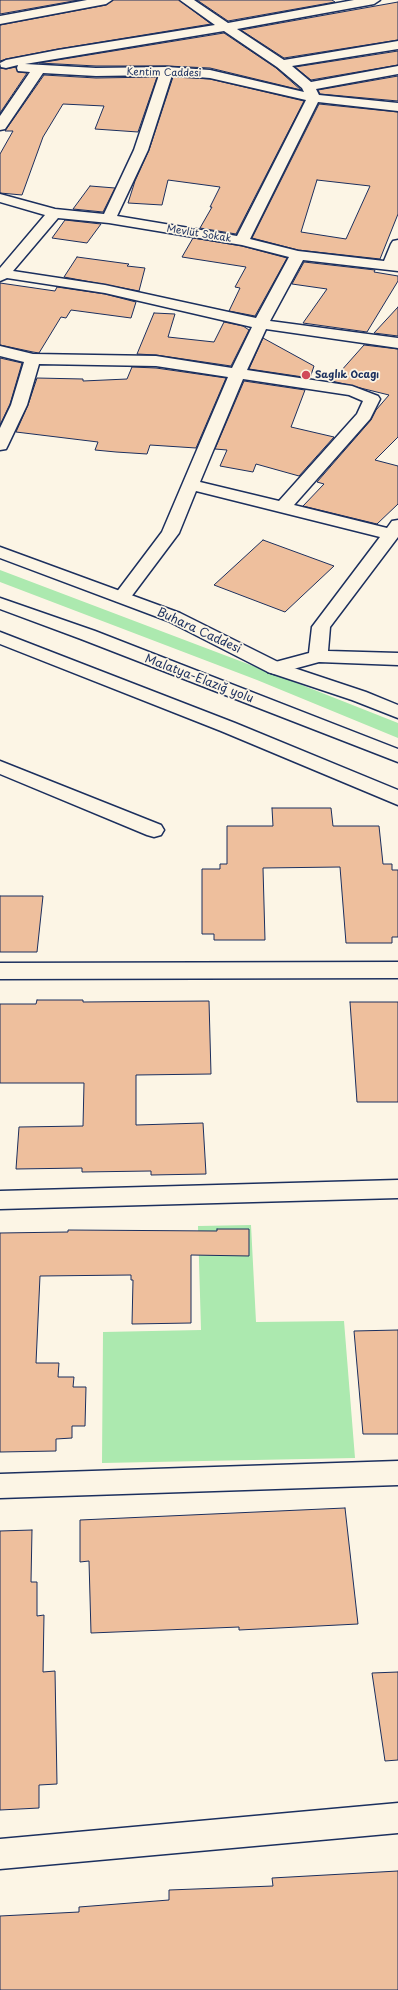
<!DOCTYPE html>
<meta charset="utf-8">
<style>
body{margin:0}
canvas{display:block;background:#fcf5e5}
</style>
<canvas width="398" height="1990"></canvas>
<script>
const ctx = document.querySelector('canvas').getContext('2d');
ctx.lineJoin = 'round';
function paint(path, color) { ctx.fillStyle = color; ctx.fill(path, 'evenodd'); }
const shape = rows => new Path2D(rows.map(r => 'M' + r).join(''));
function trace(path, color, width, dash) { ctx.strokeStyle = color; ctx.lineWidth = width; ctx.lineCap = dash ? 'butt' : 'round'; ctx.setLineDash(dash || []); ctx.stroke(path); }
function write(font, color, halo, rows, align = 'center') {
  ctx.font = font + ' "Playpen Sans",sans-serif'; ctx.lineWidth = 3.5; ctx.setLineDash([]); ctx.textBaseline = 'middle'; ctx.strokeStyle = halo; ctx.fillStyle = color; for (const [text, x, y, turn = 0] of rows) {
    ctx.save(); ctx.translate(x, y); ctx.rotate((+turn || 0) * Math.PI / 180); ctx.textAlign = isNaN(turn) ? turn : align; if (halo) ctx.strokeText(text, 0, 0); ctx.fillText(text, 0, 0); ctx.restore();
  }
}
paint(shape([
 [0,570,269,672,398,723,398,738,257,680,0,582],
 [251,1225,256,1322,344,1321,355,1458,102,1463,103,1332,201,1330,198,1226]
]), '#ace9af');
const building = shape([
 [0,0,79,0,0,14,0,0],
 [113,0,179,0,211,24,58,49,6,59,0,61,0,25,106,5,113,0],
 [197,0,332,0,335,2,228,21,197,0],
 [398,2,398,40,284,58,241,30,398,2],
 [224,33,276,68,301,90,210,68,167,66,96,66,39,63,224,33],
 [398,51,398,65,311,80,295,67,398,51],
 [16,67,18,72,27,73,0,113,0,68,6,69,16,67],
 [44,75,96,78,157,77,138,132,95,129,104,106,63,104,43,137,22,195,0,193,0,154,13,131,5,131,44,75],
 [398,76,398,101,320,94,318,90,398,76],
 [173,77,210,79,304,101,236,234,200,228,212,207,210,207,220,187,168,180,162,205,128,203,135,181,149,150,173,77],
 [319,104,398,112,398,214,380,259,298,250,252,238,319,104],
 [317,180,370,186,346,239,301,232,317,180],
 [90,186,115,188,103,212,73,209,90,186],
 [65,220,101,224,87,243,52,238,65,220],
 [193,238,242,246,287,258,255,316,229,311,240,288,235,287,246,267,182,257,193,238],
 [77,257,129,264,127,266,145,268,139,291,64,277,77,257],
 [304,262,375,270,374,272,398,276,398,281,367,332,303,323,327,289,292,284,304,262],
 [0,283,55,291,57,287,105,294,136,302,131,318,71,310,66,318,61,317,39,353,33,352,0,345,0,283],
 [398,307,398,336,374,333,398,307],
 [154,313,175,314,168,337,214,342,224,322,243,326,249,330,231,366,156,355,137,354,154,313],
 [263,338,314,366,310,378,249,369,263,338],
 [364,345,398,349,398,437,375,460,398,466,398,504,377,524,303,506,324,484,317,482,371,420,376,410,389,395,332,381,364,345],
 [0,358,22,363,10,404,0,425,0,358],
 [132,367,156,368,226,378,196,448,150,445,147,454,116,452,95,450,98,442,16,432,28,405,37,378,83,379,83,381,127,379,132,367],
 [244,381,305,390,291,427,334,437,299,476,256,464,253,472,220,466,227,450,215,449,244,381],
 [263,540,334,566,285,612,214,585,263,540],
 [272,808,331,808,333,826,379,826,383,864,392,864,392,870,398,870,398,937,392,937,392,943,346,943,340,867,263,868,265,940,214,940,214,934,202,934,202,869,220,869,220,864,227,864,227,826,273,826,272,808],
 [0,896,43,896,37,952,0,952,0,896],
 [37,1000,83,1000,83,1002,209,1001,211,1074,136,1075,136,1125,203,1123,206,1174,151,1175,151,1171,82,1172,82,1168,16,1169,19,1127,83,1126,84,1083,0,1083,0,1004,36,1004,37,1000],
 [350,1002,398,1002,398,1102,357,1102,350,1002],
 [217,1229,249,1229,249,1256,191,1255,191,1323,132,1324,133,1280,131,1280,131,1275,40,1276,36,1363,59,1363,58,1377,74,1377,73,1387,86,1387,85,1426,72,1426,72,1438,56,1439,56,1451,0,1452,0,1233,68,1232,68,1230,217,1231,217,1229],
 [398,1330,398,1434,363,1434,354,1331,398,1330],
 [345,1508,358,1624,239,1630,239,1627,91,1633,89,1561,80,1562,80,1520,345,1508],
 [32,1530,31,1582,37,1582,37,1616,44,1615,43,1672,55,1671,57,1784,39,1785,39,1808,0,1810,0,1531,32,1530],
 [398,1672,398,1760,385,1761,372,1673,398,1672],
 [398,1871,398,1990,0,1990,0,1916,79,1912,79,1907,169,1900,169,1890,273,1886,272,1878,398,1871]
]);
paint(building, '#eebf9d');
trace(building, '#1b2f5e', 1);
const minor = shape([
 [87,0,112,0,106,4,0,24,0,16,87,0],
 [180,0,194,0,228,23,354,0,380,0,374,4,237,29,284,60,398,41,398,49,292,66,311,82,398,66,398,74,316,89,319,95,398,103,398,111,318,102,250,239,298,251,384,261,391,244,393,241,398,240,398,271,303,260,270,321,398,338,398,348,266,329,247,370,352,386,378,396,380,399,370,419,294,505,387,528,392,521,398,520,398,537,330,627,328,651,398,653,398,665,319,662,275,674,268,672,266,668,268,664,309,653,312,627,380,537,196,491,179,533,128,601,122,602,116,601,113,597,162,532,228,377,156,366,39,364,27,405,8,445,6,449,0,450,0,428,11,405,24,362,0,356,0,346,33,354,156,356,232,368,252,327,105,293,7,278,0,281,0,268,45,215,0,202,0,194,55,209,104,214,134,150,159,75,96,76,43,73,5,129,0,130,0,116,30,72,18,71,17,68,18,65,6,68,1,67,0,63,6,60,58,50,215,25,180,0],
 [224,31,277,67,302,88,304,92,210,70,167,67,96,68,25,64,224,31],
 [172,75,210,78,306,100,237,236,117,216,148,150,172,75],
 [58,218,109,223,242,245,289,257,256,318,105,285,13,271,58,218],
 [243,379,349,395,363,401,357,414,279,501,200,482,243,379],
 [0,632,235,723,398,790,398,805,221,731,0,644,0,632],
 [0,761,161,825,164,830,161,835,154,837,147,835,0,774,0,761],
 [398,962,398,978,0,979,0,963,398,962],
 [398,1180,398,1198,0,1209,0,1191,398,1180],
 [398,1461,398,1485,0,1498,0,1474,398,1461],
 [398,1803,398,1833,0,1869,0,1839,398,1803]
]);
const highway = shape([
 [0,547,180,613,282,664,366,692,398,705,398,718,352,700,268,672,168,621,0,558,0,547],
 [0,598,95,631,398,749,398,762,81,639,0,609,0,598]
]);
trace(minor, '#1b2f5e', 3);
trace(highway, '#1b2f5e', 3);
paint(minor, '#fcf5e5');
paint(highway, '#fcf5e5');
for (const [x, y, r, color] of [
 [306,375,5,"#d1495b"]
]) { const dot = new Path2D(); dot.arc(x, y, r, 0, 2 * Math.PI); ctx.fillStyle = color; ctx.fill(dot); trace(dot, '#fcf5e5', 1.5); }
write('10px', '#1b2f5e', '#fcf5e5', [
 ["Kentim Caddesi",164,73,1],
 ["Mevlüt Sokak",199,234,9]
]);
write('bold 10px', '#1b2f5e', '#fcf5e5', [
 ["Saglık Ocagı",315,375]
], 'left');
write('12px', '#1b2f5e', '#fcf5e5', [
 ["Buhara Caddesi",199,631,25],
 ["Malatya-Elazığ yolu",199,679,21]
]);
</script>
